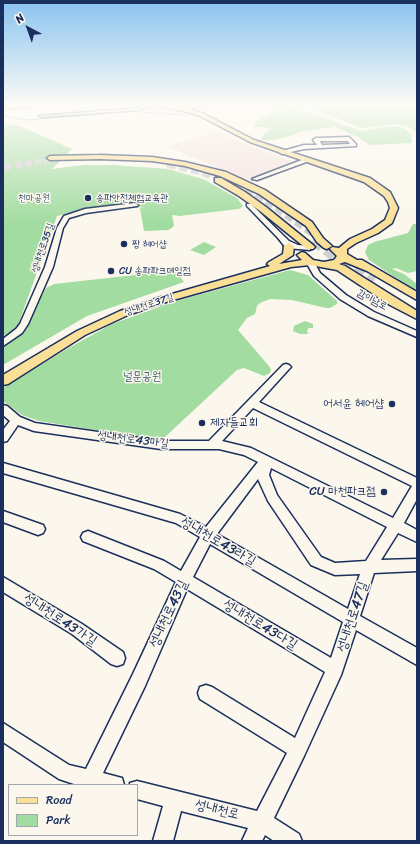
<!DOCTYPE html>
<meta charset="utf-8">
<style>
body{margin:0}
#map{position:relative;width:420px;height:844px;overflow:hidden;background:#fbf7ec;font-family:Sriracha,sans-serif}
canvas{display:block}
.frame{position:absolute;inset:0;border:4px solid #1b2f5e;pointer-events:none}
.legend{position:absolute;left:8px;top:784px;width:130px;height:52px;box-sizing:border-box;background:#fbf7ec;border:1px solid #a1a7b3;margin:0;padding:5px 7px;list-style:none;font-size:12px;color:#1b2f5e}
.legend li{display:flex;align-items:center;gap:8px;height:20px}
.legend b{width:20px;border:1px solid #a1a7b3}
.north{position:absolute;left:8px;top:8px;width:40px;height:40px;-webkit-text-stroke:3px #fbf7ec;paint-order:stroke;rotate:319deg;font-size:11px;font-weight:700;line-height:16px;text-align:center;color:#1b2f5e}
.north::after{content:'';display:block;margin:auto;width:14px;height:18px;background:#1b2f5e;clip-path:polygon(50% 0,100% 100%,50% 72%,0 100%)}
</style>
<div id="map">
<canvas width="420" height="844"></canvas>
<div class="frame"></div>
<ul class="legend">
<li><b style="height:5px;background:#fadf96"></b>Road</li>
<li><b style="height:11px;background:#a3dca1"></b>Park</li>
</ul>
<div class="north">N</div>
</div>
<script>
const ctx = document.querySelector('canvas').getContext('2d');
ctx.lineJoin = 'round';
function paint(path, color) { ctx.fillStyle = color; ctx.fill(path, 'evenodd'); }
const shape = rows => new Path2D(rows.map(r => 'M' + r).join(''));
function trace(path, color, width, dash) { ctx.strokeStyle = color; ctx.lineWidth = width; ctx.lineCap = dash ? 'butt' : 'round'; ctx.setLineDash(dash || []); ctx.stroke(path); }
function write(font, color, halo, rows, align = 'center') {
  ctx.font = font + ' Sriracha,"Poor Story",sans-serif'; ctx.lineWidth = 3; ctx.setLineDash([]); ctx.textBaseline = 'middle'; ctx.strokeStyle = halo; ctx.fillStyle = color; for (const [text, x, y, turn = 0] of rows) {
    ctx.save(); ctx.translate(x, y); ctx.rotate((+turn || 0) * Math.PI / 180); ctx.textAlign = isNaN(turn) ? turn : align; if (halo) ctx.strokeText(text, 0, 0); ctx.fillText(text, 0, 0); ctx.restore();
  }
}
paint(shape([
 [216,132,222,133,250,146,201,161,167,146],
 [251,146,296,163,249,179,244,179,202,161]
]), '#f5e1df');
paint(shape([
 [315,105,417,105,417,133,408,126,395,124,362,128,317,111],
 [296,110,314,114,361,131,391,126,404,128,411,134,412,143,370,145,360,138,334,127,298,132,294,135,274,140,261,140,264,133,272,129,265,127,253,127,257,121,274,111],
 [3,123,22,127,72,149,52,169,83,165,114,165,168,169,203,179,237,198,243,206,239,209,179,216,172,215,174,226,169,230,144,231,140,208,145,207,69,213,57,216,16,331,3,336],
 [413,224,417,224,417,271,408,273,396,268,392,269,404,274,417,284,417,288,414,290,369,260,365,252,368,245,374,242,408,233],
 [204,242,216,247,204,255,190,250],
 [290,270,308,275,337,301,337,304,330,308,326,308,292,300,270,299,260,303,257,306,255,314,247,318,238,330,269,366,271,370,270,373,264,376,244,368,237,370,165,437,157,440,39,421,22,415,3,401,3,388,67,349,112,324,176,301],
 [171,271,177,272,184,282,87,316,3,365,3,346,22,332,46,288,54,284],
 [305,321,313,324,313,328,309,328,307,330,308,334,300,334,293,331,294,326]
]), '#a3dca1');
trace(shape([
 [3,116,26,120,93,115,121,111,189,115]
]), '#6896bd', 1);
trace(shape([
 [167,164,173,165],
 [17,165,51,161]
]), '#cecfd0', 6, [6, 3]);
trace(shape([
 [168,164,200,171,236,186],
 [3,167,25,164],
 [236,182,256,193,325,242],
 [313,241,315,242]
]), '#cecfd0', 8, [8, 4]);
trace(shape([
 [314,241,349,268],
 [345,257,375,279]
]), '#cecfd0', 10, [10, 5]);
const minor = shape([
 [147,105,152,105,139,110,41,117,39,116,138,108,147,105],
 [349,137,356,144,356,146,304,149,282,154,279,152,304,145,317,145,313,140,316,138,349,137],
 [320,141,348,141,350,144,322,145,320,141],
 [307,158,310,160,309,161,257,180,252,179,307,158],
 [135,203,138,205,137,206,86,213,69,218,63,228,53,267,28,324,22,333,3,346,3,339,16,329,20,324,45,267,57,228,64,216,85,209,135,203],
 [247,204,251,204,289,241,298,245,310,246,310,250,286,248,278,238,247,206,247,204],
 [307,260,313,260,320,273,346,295,374,312,417,331,417,337,368,316,340,299,314,276,306,262,307,260],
 [286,364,289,365,291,367,289,369,259,402,417,478,417,499,404,523,417,530,417,542,398,533,381,560,417,559,417,571,374,573,360,616,417,648,417,665,356,630,341,675,304,756,274,818,299,834,302,841,274,841,265,835,262,841,242,841,248,828,181,811,173,841,153,841,163,806,137,799,137,785,130,785,130,783,137,781,257,811,287,753,200,699,198,693,200,687,206,685,212,687,295,738,325,672,187,589,145,686,103,773,122,778,124,785,77,785,59,779,3,742,3,723,69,765,86,769,133,674,176,582,154,569,83,541,81,537,83,533,88,531,93,533,164,561,181,571,200,537,176,523,3,473,3,463,180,514,206,527,258,462,244,455,219,449,161,449,34,431,18,425,7,441,3,442,3,430,10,421,3,415,3,405,7,406,20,417,35,423,161,441,209,441,283,365,286,364],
 [253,408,412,486,393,518,251,448,222,441,253,408],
 [271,468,387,527,366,561,335,563,321,557,277,495,269,475,271,468],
 [258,479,268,501,311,565,335,575,360,574,348,609,217,534,258,479],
 [210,544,343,622,331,658,193,577,210,544],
 [3,511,43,525,45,529,43,533,38,535,3,522,3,511],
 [3,577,82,624,123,652,125,658,123,664,117,666,111,664,72,634,3,592,3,577]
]);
const major = shape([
 [3,105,33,105,30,107,3,109,3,105],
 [155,105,166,105,188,108,204,114,254,140,370,178,390,192,398,208,392,223,378,233,356,243,347,249,347,254,357,260,362,260,417,292,417,300,367,271,345,262,339,264,345,266,417,311,417,319,390,305,337,270,310,265,291,267,166,302,128,315,85,335,8,384,3,385,3,375,77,331,120,311,158,298,270,266,267,264,269,262,283,254,284,246,289,243,294,246,293,255,279,264,302,260,297,255,302,252,305,253,313,260,324,262,334,260,337,256,330,249,332,247,339,248,350,239,372,229,385,220,390,208,388,202,384,196,364,182,250,142,200,116,187,112,155,105],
 [100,155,152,157,185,162,226,172,265,190,312,222,323,238,332,246,327,249,324,248,317,242,306,226,259,194,220,176,185,166,152,161,100,159,50,160,47,158,50,156,100,155],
 [215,178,221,178,245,192,266,207,313,245,315,247,313,249,307,249,260,211,239,196,215,182,215,178]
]);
trace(minor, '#1b2f5e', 3);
trace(major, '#1b2f5e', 3);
paint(minor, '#fbf7ec');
paint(major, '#fadf96');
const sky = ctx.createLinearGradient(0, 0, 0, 223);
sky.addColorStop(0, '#89c3f0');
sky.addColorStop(0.47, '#fdfbf6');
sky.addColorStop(1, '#fdfbf600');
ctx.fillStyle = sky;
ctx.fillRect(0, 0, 420, 223);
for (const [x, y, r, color] of [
 [88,198,4,"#1b2f5e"],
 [124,244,4,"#1b2f5e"],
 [111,271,4,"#1b2f5e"],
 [392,404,4,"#1b2f5e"],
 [202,423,4,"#1b2f5e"],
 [384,492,4,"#1b2f5e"]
]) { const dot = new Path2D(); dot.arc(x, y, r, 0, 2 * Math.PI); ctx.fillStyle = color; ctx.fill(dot); trace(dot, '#fbf7ec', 1.5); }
write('10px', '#3d5a6f', '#fbf7ec', [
 ["천마공원",34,198]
]);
write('10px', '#1b2f5e', '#fbf7ec', [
 ["송파안전체험교육관",96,198],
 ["짱 헤어샵",132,244],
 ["CU 송파파크데일점",119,271]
], 'left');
write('10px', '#1b2f5e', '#fbf7ec', [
 ["성내천로35길",43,248,-71],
 ["감이남로",372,300,28],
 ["성내천로37길",149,305,-18]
]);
write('12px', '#3d5a6f', '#fbf7ec', [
 ["널문공원",142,377]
]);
write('12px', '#1b2f5e', '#fbf7ec', [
 ["어서윤 헤어샵",384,404],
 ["제자들교회",210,423,"left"],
 ["CU 마천파크점",376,492]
], 'right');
write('12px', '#1b2f5e', '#fbf7ec', [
 ["성내천로43마길",133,440,7]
]);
write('14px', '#1b2f5e', '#fbf7ec', [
 ["성내천로43라길",218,542,30],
 ["성내천로43길",169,614,-65],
 ["성내천로47길",353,617,-72],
 ["성내천로43가길",60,620,33],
 ["성내천로43다길",260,625,31],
 ["성내천로",217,810,14]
]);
</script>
